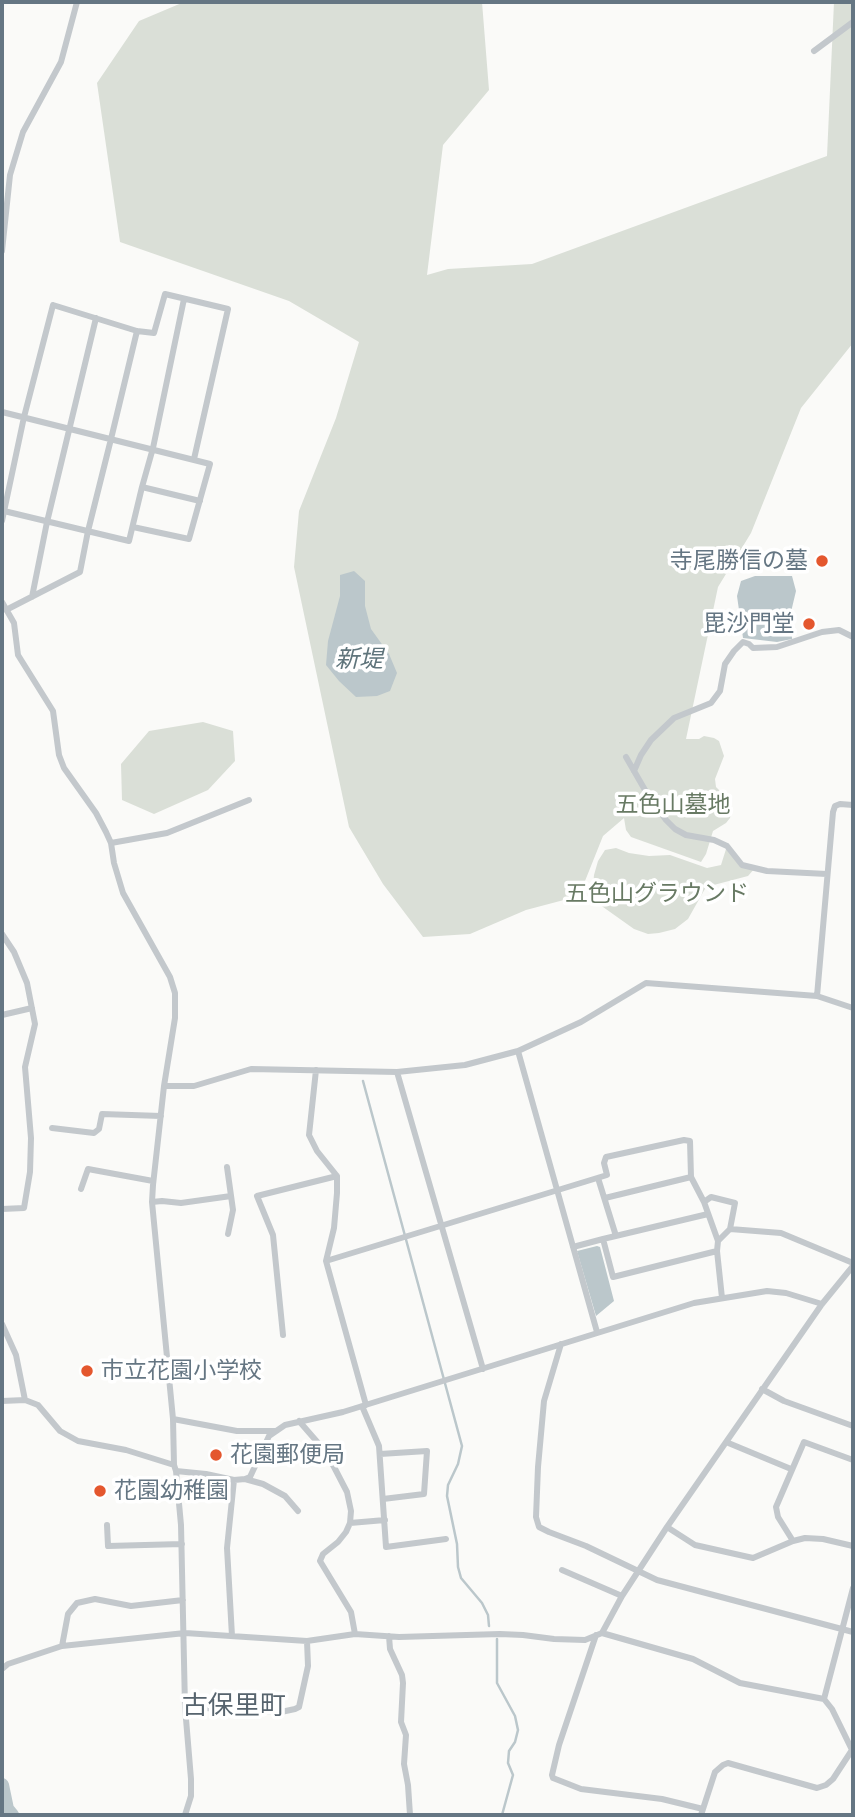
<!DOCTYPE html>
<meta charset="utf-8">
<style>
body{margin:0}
#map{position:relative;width:855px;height:1817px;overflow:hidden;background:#fafaf8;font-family:Cabin,sans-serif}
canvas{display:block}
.frame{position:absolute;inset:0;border:4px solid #657683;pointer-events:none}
</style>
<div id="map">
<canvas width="855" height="1817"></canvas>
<div class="frame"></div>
</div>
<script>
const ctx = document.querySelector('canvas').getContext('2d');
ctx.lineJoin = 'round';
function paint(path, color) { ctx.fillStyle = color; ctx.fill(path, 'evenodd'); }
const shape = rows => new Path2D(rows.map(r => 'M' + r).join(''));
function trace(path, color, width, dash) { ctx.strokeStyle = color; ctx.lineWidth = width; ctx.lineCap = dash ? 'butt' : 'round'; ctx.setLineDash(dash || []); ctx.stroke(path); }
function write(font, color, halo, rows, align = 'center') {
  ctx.font = font + ' Cabin,"Noto Sans JP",sans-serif'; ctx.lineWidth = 7; ctx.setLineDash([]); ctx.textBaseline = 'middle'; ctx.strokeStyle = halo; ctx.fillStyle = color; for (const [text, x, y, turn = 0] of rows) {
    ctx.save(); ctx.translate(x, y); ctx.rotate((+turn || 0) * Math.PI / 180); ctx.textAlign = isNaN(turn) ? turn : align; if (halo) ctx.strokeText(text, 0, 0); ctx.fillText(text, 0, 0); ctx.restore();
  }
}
paint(shape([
 [184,2,482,2,489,90,443,145,427,275,448,269,532,264,827,156,834,2,853,2,853,343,801,408,751,533,718,587,686,739,699,739,704,736,714,738,719,741,724,756,715,779,716,787,720,791,730,795,732,800,732,809,730,818,726,823,713,831,706,854,701,862,631,837,626,830,624,818,603,836,579,896,526,910,470,934,423,937,383,884,349,827,294,567,299,511,336,418,359,342,289,301,120,242,97,83,139,21],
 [203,722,233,731,235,761,208,790,154,814,122,800,121,764,149,731],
 [727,846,742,865,755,868,748,876,706,887,688,919,675,929,659,933,648,934,634,929,596,902,593,887,594,875,598,861,605,850,616,848,629,853,649,856,670,855,707,868,721,865]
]), '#dadfd7');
paint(shape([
 [354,571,365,581,365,606,371,629,389,654,397,673,390,691,377,696,356,697,339,681,326,665,328,641,340,596,340,575],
 [755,576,792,576,796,591,791,612,792,639,777,642,743,638,737,596,741,581],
 [597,1246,600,1247,614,1301,596,1316,577,1251]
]), '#bbc7cb');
trace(shape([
 [363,1081,462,1446,458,1464,448,1485,447,1496,457,1544,458,1567,461,1578,482,1603,488,1615,489,1626],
 [497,1639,497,1683,515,1716,518,1730,515,1742,509,1751,508,1763,513,1775,502,1815]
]), '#bbc7cb', 2.5);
trace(shape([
 [2,1785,7,1809,12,1815]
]), '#bbc7cb', 14);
trace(shape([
 [814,51,853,22],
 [2,251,10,175,23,132,61,62,77,2],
 [2,412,210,464,189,539,133,527],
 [142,487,200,501],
 [4,511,129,541,142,487,153,448,184,299],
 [2,521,24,417,53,305,137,331,154,333,165,294,228,309,194,459],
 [32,597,47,522,96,318],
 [2,602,14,623,18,655,53,711,59,755,64,768,96,813,106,832,111,843,114,863,123,893,170,977,175,993,175,1018,164,1086,153,1185,152,1202,173,1419,174,1465,176,1471,181,1525,185,1707,191,1779,191,1796,185,1815],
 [6,610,80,572,88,531,111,439,137,331],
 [626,757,645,790,666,820,675,829,686,835,714,840,727,846,742,865,767,871,827,874],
 [634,771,641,755,651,740,674,718,711,703,720,691,725,664,734,651,743,642,749,644,753,648,777,647,822,632,839,630,853,637],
 [111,843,167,833,249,800],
 [2,934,14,952,27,983,35,1024,25,1067,31,1138,30,1172,24,1208,2,1209],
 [817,996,833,812,835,806,840,804,853,805],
 [2,1015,32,1008],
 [518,1051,597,1332],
 [316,1070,309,1135,317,1151,337,1176,337,1193,334,1228,326,1261],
 [397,1072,483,1369],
 [164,1086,194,1086,251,1069,397,1072,465,1065,518,1051,581,1022,646,983,817,996,853,1008],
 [52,1128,94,1133,99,1129,102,1114,161,1116],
 [227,1167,233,1210,228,1234],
 [598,1178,616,1236],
 [81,1189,88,1169,153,1181],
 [605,1198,691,1177],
 [152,1202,162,1201,181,1203,231,1196],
 [704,1202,711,1197,735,1203,730,1229,718,1241],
 [708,1214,603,1239,613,1277,717,1251],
 [730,1229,781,1233,853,1263],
 [573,1247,603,1239],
 [2,1324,16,1355,25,1400],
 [283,1335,273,1235,257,1196,337,1176],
 [561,1344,544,1401,538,1467,536,1517,539,1527,549,1532,586,1546,657,1580,853,1632],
 [762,1389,784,1401,853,1426],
 [2,1401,25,1400,38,1405,60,1431,78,1441,126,1450,174,1465],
 [366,1405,326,1261,607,1175,604,1163,606,1157,684,1140,690,1141,691,1177,704,1202,718,1241,717,1251,722,1298],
 [362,1406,379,1446,386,1547,446,1539],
 [173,1419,237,1431,276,1431],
 [299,1421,319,1444,333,1465,347,1492,351,1511,350,1523,346,1532,338,1542,323,1554,320,1561,351,1612,355,1634],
 [726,1442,791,1469],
 [380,1454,427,1451,424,1494,383,1499],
 [176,1471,206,1474,234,1480],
 [245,1479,263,1484,285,1496,298,1511],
 [350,1523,385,1520],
 [107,1525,108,1546,182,1544],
 [667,1527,695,1545,753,1558,793,1541,805,1538,823,1539,853,1546],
 [793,1541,778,1517,776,1507,804,1442,853,1460],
 [562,1570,622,1596],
 [602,1633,622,1596,667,1527,822,1304,853,1266],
 [596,1635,559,1745,552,1775,553,1778,581,1789,662,1799,703,1809],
 [232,1636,227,1548,234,1480,245,1479,250,1477,269,1436,285,1425,343,1412,694,1303,767,1291,786,1293,822,1304],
 [389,1636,390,1649,402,1675,403,1683,401,1722,406,1735,404,1764,408,1785,410,1815],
 [62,1646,68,1614,77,1603,95,1599,131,1606,183,1600],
 [2,1669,8,1664,62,1646,185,1633,307,1641,355,1634,399,1637,500,1634,523,1635,554,1639,585,1640,602,1633,693,1659,740,1683,824,1699,832,1709,853,1752],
 [824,1699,853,1588],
 [185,1707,281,1712,295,1709,299,1707,308,1666,307,1641],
 [701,1815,715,1772,723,1765,728,1763,817,1788,826,1785,833,1779,852,1750]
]), '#c3c8cc', 6);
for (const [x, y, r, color] of [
 [822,561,7,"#e4572e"],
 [809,624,7,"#e4572e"],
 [87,1371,7,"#e4572e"],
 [216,1455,7,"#e4572e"],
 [100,1491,7,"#e4572e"]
]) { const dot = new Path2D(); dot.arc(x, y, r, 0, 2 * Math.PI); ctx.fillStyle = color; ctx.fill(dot); trace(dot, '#fff', 2.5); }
write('23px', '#657683', '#fff', [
 ["寺尾勝信の墓",808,561,"right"],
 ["毘沙門堂",795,624,"right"],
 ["市立花園小学校",101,1371],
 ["花園郵便局",230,1455],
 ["花園幼稚園",114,1491]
], 'left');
write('23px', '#687a64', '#fff', [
 ["五色山墓地",673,805],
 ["五色山グラウンド",657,894]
]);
write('italic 24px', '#60757c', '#fff', [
 ["新堤",359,660]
]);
write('26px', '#57646e', '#fff', [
 ["古保里町",234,1706]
]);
</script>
